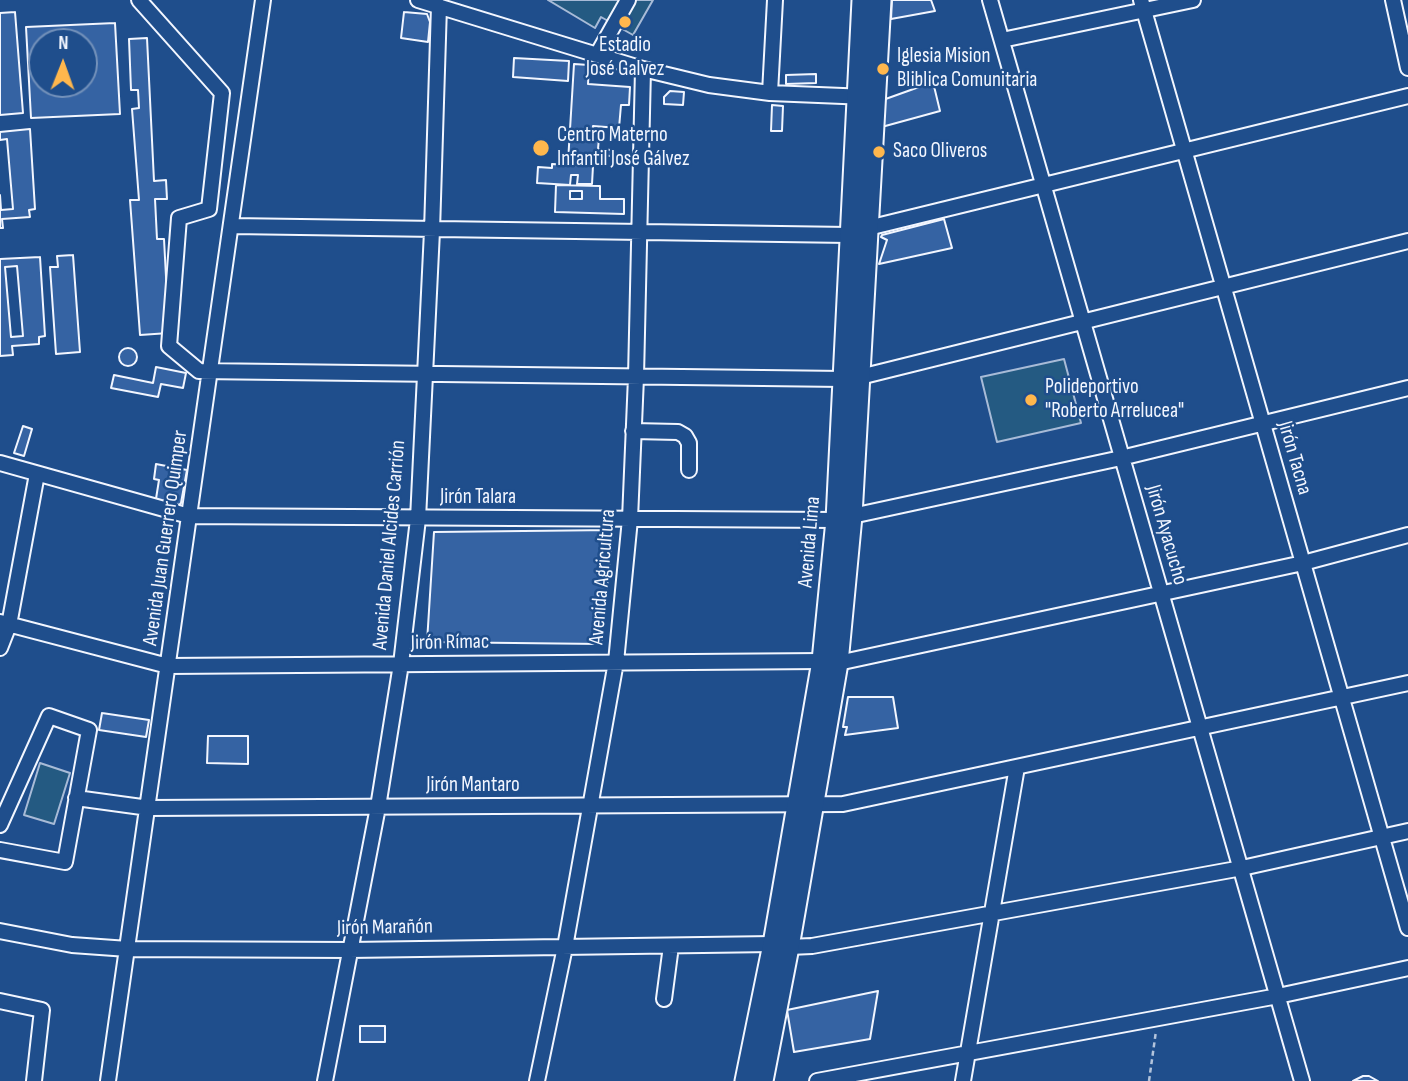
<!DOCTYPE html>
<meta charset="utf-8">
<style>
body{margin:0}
#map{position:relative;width:1408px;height:1081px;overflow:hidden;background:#1f4e8c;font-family:"Sofia Sans Condensed",sans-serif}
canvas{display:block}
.north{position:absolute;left:28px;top:28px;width:70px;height:70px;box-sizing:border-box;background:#1f4e8c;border:2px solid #7391ba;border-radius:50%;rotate:1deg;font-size:19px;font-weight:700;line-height:28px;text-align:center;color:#f2f6ff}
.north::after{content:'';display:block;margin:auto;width:24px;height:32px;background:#ffb74d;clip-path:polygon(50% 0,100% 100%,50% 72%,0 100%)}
</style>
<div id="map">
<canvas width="1408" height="1081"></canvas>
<div class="north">N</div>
</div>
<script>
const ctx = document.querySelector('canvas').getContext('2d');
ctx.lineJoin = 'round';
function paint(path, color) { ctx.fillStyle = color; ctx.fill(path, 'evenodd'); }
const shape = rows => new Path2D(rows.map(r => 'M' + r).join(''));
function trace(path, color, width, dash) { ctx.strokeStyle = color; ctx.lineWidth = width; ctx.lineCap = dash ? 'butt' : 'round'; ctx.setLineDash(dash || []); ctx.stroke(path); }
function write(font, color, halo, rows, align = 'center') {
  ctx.font = font + ' "Sofia Sans Condensed",sans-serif'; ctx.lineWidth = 5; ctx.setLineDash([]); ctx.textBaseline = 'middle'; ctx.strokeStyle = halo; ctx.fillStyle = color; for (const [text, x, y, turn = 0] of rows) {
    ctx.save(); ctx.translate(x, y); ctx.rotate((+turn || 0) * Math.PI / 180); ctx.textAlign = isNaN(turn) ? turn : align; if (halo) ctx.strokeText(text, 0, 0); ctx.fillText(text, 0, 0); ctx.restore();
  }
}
const green = shape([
 [548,0,653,0,633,35,601,17,595,28,548,0],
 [1064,359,1081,423,997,442,981,377,1064,359],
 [40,763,70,773,54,824,24,815,40,763]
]);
paint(green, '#245a82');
trace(green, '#a8bbd7', 2);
const building = shape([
 [892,0,931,0,935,11,891,19,892,0],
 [15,12,23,113,0,115,0,13,15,12],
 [404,12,427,14,430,22,428,42,401,38,404,12],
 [115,23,120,114,31,118,26,27,115,23],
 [42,42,84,42,84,84,42,84,42,42],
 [147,38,154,181,166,180,167,199,155,199,157,239,164,239,169,333,140,335,130,200,139,200,132,109,139,108,138,90,131,90,129,39,147,38],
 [514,58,569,61,568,81,513,77,514,58],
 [574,64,589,65,588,84,630,87,629,105,621,105,619,128,593,126,592,138,599,138,598,149,611,150,611,156,599,155,598,164,568,162,574,64],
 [816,74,816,83,786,84,786,75,816,74],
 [933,82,940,111,878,128,880,101,933,82],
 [670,91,684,92,683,105,664,104,664,97,670,91],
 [772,105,783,106,782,131,771,131,772,105],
 [30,129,35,209,29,210,30,217,2,219,3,228,0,228,0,195,1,210,13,209,7,139,0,140,0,132,30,129],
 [552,164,593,166,592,184,577,184,578,175,571,175,570,185,537,183,538,167,552,168,552,164],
 [556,185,600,186,600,199,624,199,624,214,555,212,556,185],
 [570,191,582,191,582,199,570,199,570,191],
 [944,219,952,248,879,264,887,240,881,237,882,235,944,219],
 [73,255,80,352,56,354,50,267,58,267,57,256,73,255],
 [40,257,45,336,39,337,39,344,12,346,13,355,0,356,0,259,40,257],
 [17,266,23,336,11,337,5,267,17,266],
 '119 357a9 9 0 1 1 18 0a9 9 0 1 1-18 0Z',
 [156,367,186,373,183,388,161,384,158,397,111,388,114,375,153,383,156,367],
 [23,426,32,429,24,456,14,453,23,426],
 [156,464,187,470,181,503,176,509,155,505,159,480,154,479,156,464],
 [613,530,601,644,427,642,434,532,613,530],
 [848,697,893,697,898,728,845,735,847,727,843,727,848,697],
 [102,713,149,720,146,737,99,730,102,713],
 [208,736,248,736,248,764,207,763,208,736],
 [878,991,870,1039,794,1052,787,1010,878,991],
 [360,1026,385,1026,385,1042,360,1042,360,1026],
 [1363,1076,1369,1076,1378,1081,1353,1081,1363,1076]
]);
paint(building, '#3563a3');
trace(building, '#f2f6ff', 2);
const minor = shape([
 [139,0,222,93,209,209,179,218,169,346,199,371,843,379],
 [418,0,643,69,709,85,770,93,867,97],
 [990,0,1302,1081],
 [1141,0,1408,928],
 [1393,0,1408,68],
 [1002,40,1193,0],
 [597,55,628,0],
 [770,93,775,0],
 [232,226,849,235],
 [868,228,1408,96],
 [860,377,1408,241],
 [633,431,678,432,685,436,689,443,689,470],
 [0,463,189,516,836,520],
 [852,516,1121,458,1408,388],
 [0,622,168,666,822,661],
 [0,648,9,625,37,474],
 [838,663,1303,563,1408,535],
 [76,798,149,808,843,804,1408,683],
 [0,825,49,716,89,730,65,862,0,850],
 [0,931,72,945,128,949,350,950,773,944],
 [789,947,812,946,1242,868,1408,831],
 [664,999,671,946],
 [0,1001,42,1010,34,1081],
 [108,1081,263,0],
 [325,1081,378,807,401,664,418,519,432,231,439,6],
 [537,1081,565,947,616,662,630,519,636,377,643,69],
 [817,1081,1278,996,1408,968],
 [963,1081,1017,767]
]);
const major = shape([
 [745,1081,773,944,822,661,836,520,862,0],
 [763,1081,789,947,838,663,852,516,881,0]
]);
trace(minor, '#f2f6ff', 18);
trace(major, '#f2f6ff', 23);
trace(shape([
 [1149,1081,1156,1031]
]), '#b3c4dc', 2.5, [5, 3.5]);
trace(minor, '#1f4e8c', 14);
trace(major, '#1f4e8c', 19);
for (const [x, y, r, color] of [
 [625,22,7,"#ffb74d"],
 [883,69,7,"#ffb74d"],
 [541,148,9,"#ffb74d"],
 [879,152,7,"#ffb74d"],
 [1031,400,7,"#ffb74d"]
]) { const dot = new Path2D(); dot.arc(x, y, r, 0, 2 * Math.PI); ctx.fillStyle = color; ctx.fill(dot); trace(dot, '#1f4e8c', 2.5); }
write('21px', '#f2f6ff', '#1f4e8c', [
 ["Estadio",625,46,"center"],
 ["José Galvez",625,70,"center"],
 ["Iglesia Mision",897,57],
 ["Bliblica Comunitaria",897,81],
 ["Centro Materno",557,136],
 ["Infantil José Gálvez",557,160],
 ["Saco Oliveros",893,152],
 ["Polideportivo",1045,388],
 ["\"Roberto Arrelucea\"",1045,412]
], 'left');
write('21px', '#f2f6ff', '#1f4e8c', [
 ["Jirón Tacna",1294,458,74],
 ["Jirón Talara",478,498],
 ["Jirón Ayacucho",1166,535,74],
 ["Avenida Juan Guerrero Quimper",166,538,-82],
 ["Avenida Lima",810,542,-85],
 ["Avenida Daniel Alcides Carrión",390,545,-85],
 ["Avenida Agricultura",603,577,-85],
 ["Jirón Rímac",450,643,-1],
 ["Jirón Mantaro",473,786],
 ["Jirón Marañón",385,928,-1]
]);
</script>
